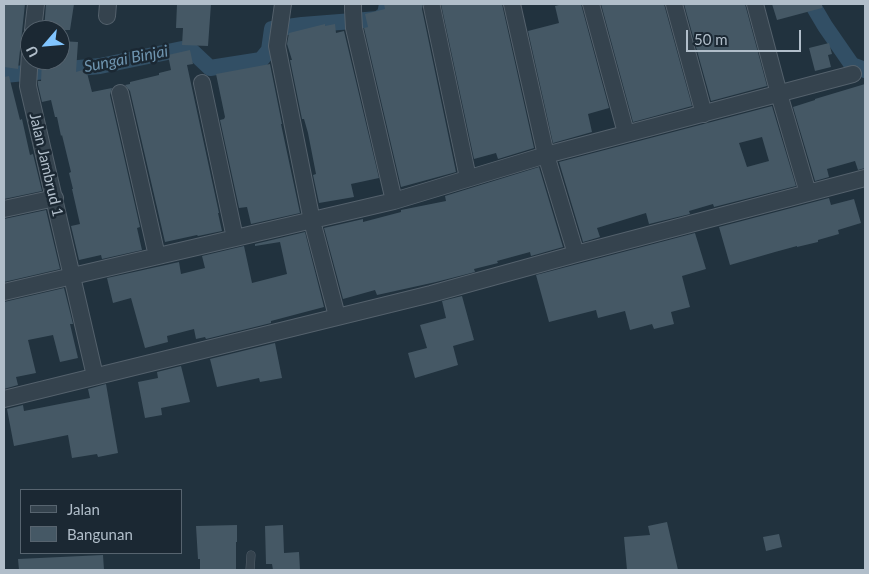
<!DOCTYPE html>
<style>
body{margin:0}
#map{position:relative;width:869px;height:574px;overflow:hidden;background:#21323e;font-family:Lato,sans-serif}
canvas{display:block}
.frame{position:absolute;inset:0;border:5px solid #b1beca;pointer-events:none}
.legend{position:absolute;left:20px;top:489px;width:162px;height:65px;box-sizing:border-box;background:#1b2833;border:1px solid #57646f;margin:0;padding:6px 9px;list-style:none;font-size:15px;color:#b1beca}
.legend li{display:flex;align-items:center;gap:10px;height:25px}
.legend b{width:25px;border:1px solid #57646f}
.north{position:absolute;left:20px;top:20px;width:50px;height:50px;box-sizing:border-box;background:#1b2833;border:1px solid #57646f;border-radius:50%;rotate:243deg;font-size:14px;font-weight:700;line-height:20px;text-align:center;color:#b1beca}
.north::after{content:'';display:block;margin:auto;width:18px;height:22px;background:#81c5ff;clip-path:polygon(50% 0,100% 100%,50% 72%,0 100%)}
.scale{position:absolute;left:686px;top:30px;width:115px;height:22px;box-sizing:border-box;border:2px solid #b1beca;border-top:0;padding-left:6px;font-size:15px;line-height:18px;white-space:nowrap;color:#b1beca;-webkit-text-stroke:4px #1b2833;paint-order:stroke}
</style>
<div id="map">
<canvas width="869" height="574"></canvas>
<div class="frame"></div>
<ul class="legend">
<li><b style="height:6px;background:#35434e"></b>Jalan</li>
<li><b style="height:14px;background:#455865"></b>Bangunan</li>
</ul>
<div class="north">U</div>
<div class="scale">50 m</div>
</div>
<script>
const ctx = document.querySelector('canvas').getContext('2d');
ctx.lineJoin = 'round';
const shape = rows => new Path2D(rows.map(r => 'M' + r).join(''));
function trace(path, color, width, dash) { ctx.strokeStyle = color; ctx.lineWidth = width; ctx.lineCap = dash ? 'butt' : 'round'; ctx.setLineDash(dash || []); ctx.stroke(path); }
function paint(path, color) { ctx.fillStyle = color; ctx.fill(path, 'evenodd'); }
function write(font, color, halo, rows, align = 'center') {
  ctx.font = font + ' Lato,sans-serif'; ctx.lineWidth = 5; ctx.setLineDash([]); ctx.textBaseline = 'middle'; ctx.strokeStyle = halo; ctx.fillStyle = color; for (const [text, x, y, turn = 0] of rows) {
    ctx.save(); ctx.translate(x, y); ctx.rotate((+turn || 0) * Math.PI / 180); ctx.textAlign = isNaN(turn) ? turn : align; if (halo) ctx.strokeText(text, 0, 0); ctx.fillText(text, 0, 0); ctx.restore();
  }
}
trace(shape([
 [812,4,825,26,852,65,865,70],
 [4,75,100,66,182,49,193,52,210,68,261,60,269,50,272,29,302,25,378,19,385,14,387,4]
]), '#324f65', 16);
paint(shape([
 [4,4,25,4,18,69,4,67],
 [46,4,74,4,70,30,44,30],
 [177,4,211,4,208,46,182,45,183,28,176,28],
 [384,4,423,4,422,9,456,172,401,187,364,28,368,27,365,14,385,9],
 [441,4,502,4,534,148,498,159,496,153,474,159],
 [563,4,581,4,609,108,588,114,592,132,553,143,528,31,559,23,555,6],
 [601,4,664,4,692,106,633,122],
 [684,4,745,4,767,86,711,101],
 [772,4,822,4,822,8,777,20],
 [325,24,325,26,335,24,336,33,344,31,379,178,351,184,354,197,319,203,313,175,316,174,308,133,304,119,302,119,290,60,292,60,287,44,289,33],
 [60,41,78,42,76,72,86,69,92,92,112,88,110,95,140,227,137,228,142,250,102,259,101,255,79,260,71,226,80,224,72,189,73,189,69,173,71,172,62,135,61,136,57,117,55,117,51,100,42,102,38,85,38,81,41,81,42,60,60,60],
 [829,43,832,54,828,55,831,67,815,71,809,48],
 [190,50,193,64,187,65,219,213,218,213,222,231,198,236,197,235,165,242,130,91,125,85,130,84,130,82,159,75,159,73,171,70,168,55],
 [270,64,282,124,281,124,300,213,251,224,247,207,239,208,220,120,224,119,225,117,216,74],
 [9,76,20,120,22,119,30,155,33,154,42,191,4,199,4,77],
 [865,84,865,168,858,170,855,161,827,169,829,177,815,181,793,107,815,100,815,99],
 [772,106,796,186,714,207,713,204,689,211,690,214,649,224,646,213,597,228,600,237,583,242,559,162],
 [762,137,769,161,747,167,739,143],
 [539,167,563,247,531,256,530,252,497,261,498,263,474,269,475,272,436,282,377,295,375,290,343,299,324,228,363,219,363,222,401,212,401,210,446,201,445,196],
 [829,198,831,205,854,199,861,223,838,230,839,234,818,240,818,242,797,247,797,246,775,252,730,265,719,227],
 [46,210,60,269,4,282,4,219],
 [305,232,324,307,271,321,271,323,206,339,205,337,196,339,194,329,167,336,168,342,145,348,131,298,113,303,107,278,179,262,181,274,205,268,202,256,244,246,252,283,287,274,280,242,255,246,255,244],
 [695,233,706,269,682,276,690,307,671,312,674,324,654,329,652,324,630,330,625,311,598,318,596,310,549,322,536,275],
 [64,288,73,324,70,324,78,358,60,362,53,335,28,340,36,373,16,377,18,385,4,389,4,302],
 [462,296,474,340,453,346,458,365,415,378,408,353,427,348,420,325,446,318,442,301],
 [275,343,282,378,260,382,259,378,217,387,210,359],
 [181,366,190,402,161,408,162,415,145,418,138,382,158,378,157,372],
 [106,384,118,453,98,457,97,454,72,458,68,435,14,446,7,409,23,405,24,411,90,398,88,389],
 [667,522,678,570,627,570,624,537,650,535,648,526],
 [237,525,237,542,236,542,236,570,200,570,200,559,198,559,196,526],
 [283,525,284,553,299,552,300,570,273,570,272,564,266,564,265,526],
 [779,534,782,547,766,551,763,537],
 [103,555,104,570,19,570,18,559]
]), '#455865');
const lane = shape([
 [250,570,251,555]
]);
const street = shape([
 [283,4,277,46,312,221,337,316],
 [353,4,353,10,354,28,394,201],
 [512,4,546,155,576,254],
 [591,4,626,133],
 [674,4,704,114],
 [755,4,779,94,808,193],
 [432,7,468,178],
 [107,16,108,4],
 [33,30,36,4],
 [30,53,28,86,95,376],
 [202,83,235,238],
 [120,93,157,256],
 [4,209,55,198],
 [4,292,394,201,546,155,853,74],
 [4,399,431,294,576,254,865,178]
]);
trace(lane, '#54616c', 9);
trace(street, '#54616c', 18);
trace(lane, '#35434e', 8);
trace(street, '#35434e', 16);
write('15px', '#b1beca', '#1b2833', [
 ["Jalan Jambrud 1",46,165,77]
]);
write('italic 16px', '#6f95b0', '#1b2833', [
 ["Sungai Binjai",126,59,-11]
]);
</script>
